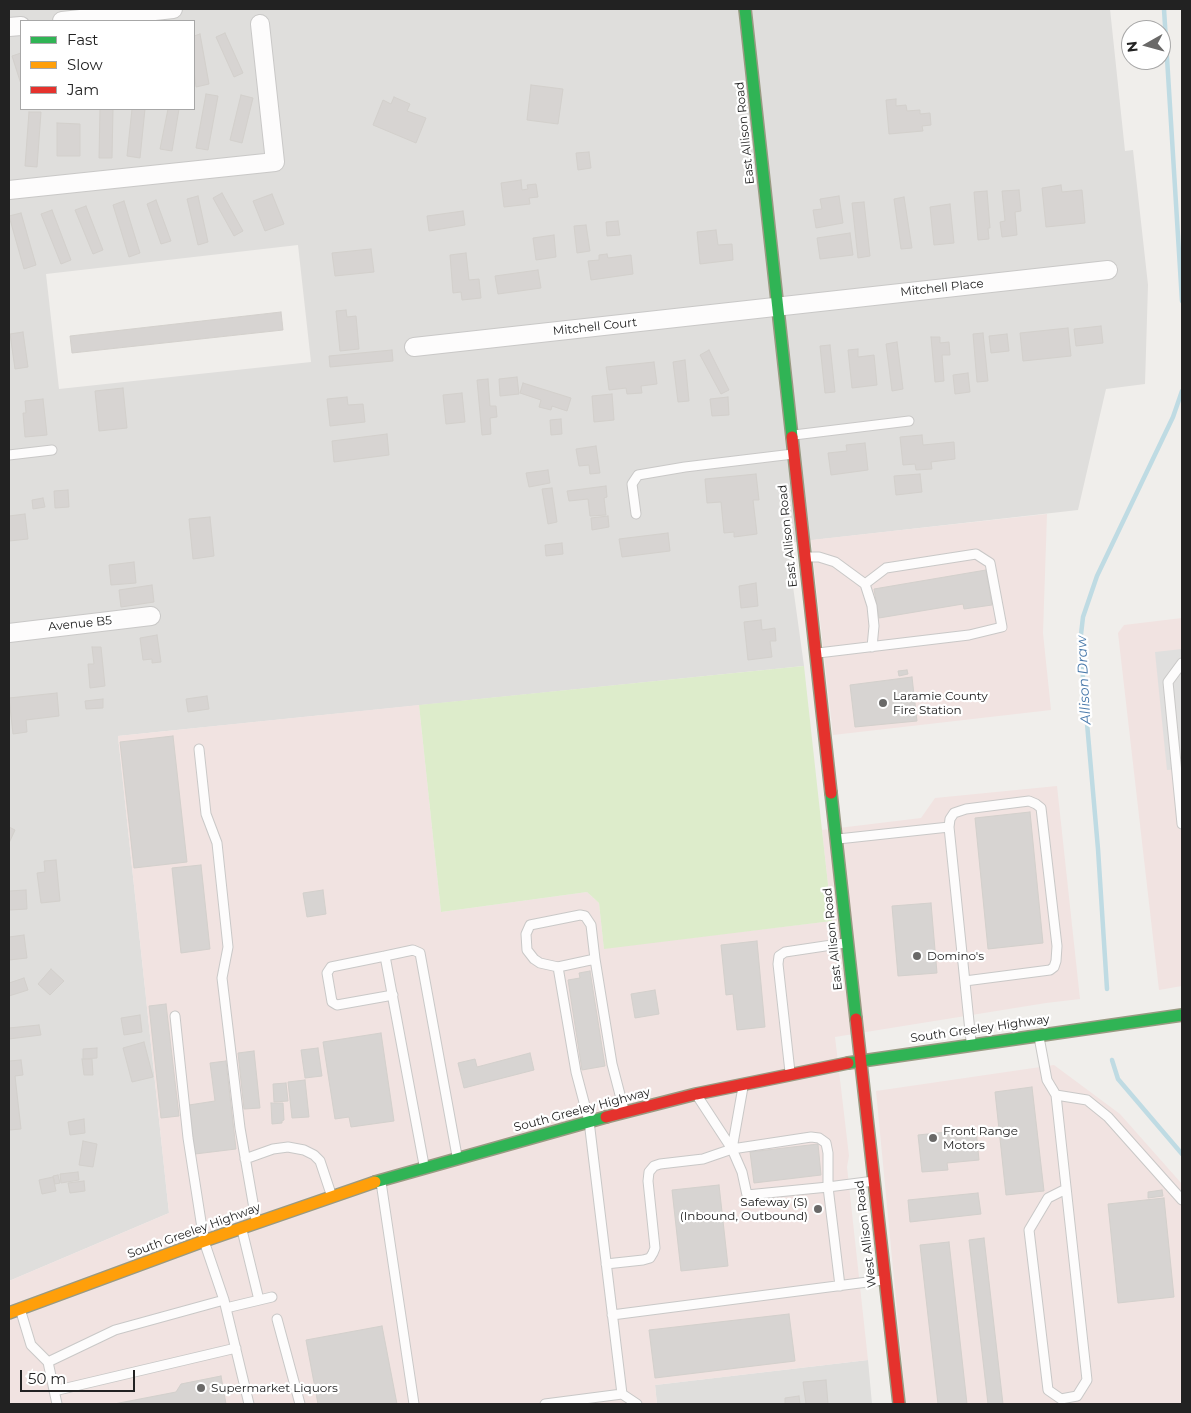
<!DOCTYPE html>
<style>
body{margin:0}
#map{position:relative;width:1191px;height:1413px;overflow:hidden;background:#f0eeeb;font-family:Montserrat,sans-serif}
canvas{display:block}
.frame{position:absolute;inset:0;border:10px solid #222;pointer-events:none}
.legend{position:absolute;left:20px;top:20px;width:175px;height:90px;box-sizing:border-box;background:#fff;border:1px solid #a7a7a7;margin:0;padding:6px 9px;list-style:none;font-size:15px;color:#222}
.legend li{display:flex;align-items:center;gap:10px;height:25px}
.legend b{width:25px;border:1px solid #a7a7a7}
.north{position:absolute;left:1121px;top:20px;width:50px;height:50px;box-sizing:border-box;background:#fff;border:1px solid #a7a7a7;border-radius:50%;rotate:263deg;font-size:14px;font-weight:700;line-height:20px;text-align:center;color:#222}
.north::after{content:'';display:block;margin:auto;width:18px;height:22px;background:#6a6968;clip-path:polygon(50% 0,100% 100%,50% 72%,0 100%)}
.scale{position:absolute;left:20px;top:1370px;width:115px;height:22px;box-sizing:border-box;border:2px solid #222;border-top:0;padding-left:6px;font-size:15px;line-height:18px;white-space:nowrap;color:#222;-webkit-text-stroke:4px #fff;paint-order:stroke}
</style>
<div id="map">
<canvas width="1191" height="1413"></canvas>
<div class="frame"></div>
<ul class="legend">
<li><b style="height:6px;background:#30b455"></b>Fast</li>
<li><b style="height:6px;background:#ff9f0a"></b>Slow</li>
<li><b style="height:6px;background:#e5322d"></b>Jam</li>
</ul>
<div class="north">N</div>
<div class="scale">50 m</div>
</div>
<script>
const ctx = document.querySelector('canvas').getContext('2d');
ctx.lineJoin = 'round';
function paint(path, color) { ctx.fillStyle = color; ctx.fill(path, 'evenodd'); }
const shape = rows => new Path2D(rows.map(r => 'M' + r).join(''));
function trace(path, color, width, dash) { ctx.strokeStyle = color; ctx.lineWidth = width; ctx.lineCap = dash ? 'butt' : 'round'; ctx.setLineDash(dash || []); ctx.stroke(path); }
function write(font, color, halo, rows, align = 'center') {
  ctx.font = font + ' Montserrat,sans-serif'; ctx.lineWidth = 4.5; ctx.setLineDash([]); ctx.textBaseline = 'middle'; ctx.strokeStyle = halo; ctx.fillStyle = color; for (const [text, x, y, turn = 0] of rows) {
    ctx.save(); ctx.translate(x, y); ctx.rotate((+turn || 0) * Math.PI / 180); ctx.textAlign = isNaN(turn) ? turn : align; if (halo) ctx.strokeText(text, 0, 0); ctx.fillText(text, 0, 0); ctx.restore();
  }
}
paint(shape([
 [9,9,1110,9,1125,151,1133,150,1148,285,1145,384,1106,389,1078,510,787,543,804,666,118,736,169,1213,9,1281],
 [21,21,194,21,194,109,21,109],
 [298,245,311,362,59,389,46,274],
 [868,1360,872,1404,657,1404,655,1385]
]), '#dfdedc');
paint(shape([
 [1047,514,1043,633,1051,710,833,735,811,540],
 [1182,618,1182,986,1159,990,1118,633,1124,625],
 [419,705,441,912,587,892,599,903,604,948,832,921,822,830,921,818,935,798,1057,786,1080,999,1046,1003,835,1037,849,1156,847,1167,868,1360,655,1385,657,1404,9,1404,9,1281,169,1213,118,736],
 [1054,1065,1120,1114,1182,1184,1182,1404,906,1404,876,1091]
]), '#f1e3e1');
paint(shape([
 [804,666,832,921,604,949,599,903,587,892,441,912,419,705]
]), '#ddeccb');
paint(shape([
 [1182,649,1182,769,1167,770,1155,652]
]), '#e0dfde');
trace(shape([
 [1164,9,1182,301],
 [1107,989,1098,849,1080,643,1083,617,1097,576,1173,417,1182,391],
 [1112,1060,1118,1079,1182,1154]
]), '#bfdbe3', 4.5);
const building = shape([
 [225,33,243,73,234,77,216,37,225,33],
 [200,34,209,84,196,87,194,71,194,36,200,34],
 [21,53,21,84,12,56,21,53],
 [531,85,563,89,558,124,527,120,531,85],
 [206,94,218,96,208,150,196,148,206,94],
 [241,95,253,98,242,143,230,140,241,95],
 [394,97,410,104,407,111,426,118,416,143,373,125,383,100,391,104,394,97],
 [896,99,896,106,906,105,907,111,920,110,920,114,930,113,931,125,922,126,923,131,889,134,886,100,896,99],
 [100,109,113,109,112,158,99,158,100,109],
 [132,109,145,109,140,158,127,156,132,109],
 [168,109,179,109,172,151,160,149,168,109],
 [29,112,41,112,37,167,25,166,29,112],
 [57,123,80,124,80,156,57,156,57,123],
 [589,152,591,168,578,170,576,153,589,152],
 [521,180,522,190,528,189,527,185,536,184,538,197,529,198,530,204,504,207,501,183,521,180],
 [1061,185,1062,192,1082,190,1085,223,1046,227,1042,188,1061,185],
 [1019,190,1021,211,1015,212,1017,235,1002,237,1000,222,1005,221,1002,191,1019,190],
 [987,191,990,228,988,228,989,239,978,240,974,192,987,191],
 [222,193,243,231,234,236,213,198,222,193],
 [272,194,284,224,265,231,253,201,272,194],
 [198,196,208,242,198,245,187,199,198,196],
 [839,196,843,223,816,228,813,210,822,209,820,199,839,196],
 [904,197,912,248,901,249,894,199,904,197],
 [156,200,171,241,161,244,147,204,156,200],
 [124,201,140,253,129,257,113,205,124,201],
 [864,202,870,256,858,258,852,203,864,202],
 [950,204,954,243,934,245,930,207,950,204],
 [86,206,103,250,93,254,75,210,86,206],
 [52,210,71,260,61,264,41,214,52,210],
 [463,211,465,225,429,231,427,216,463,211],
 [21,213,36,265,24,269,9,216,21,213],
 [618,221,620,235,607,236,606,222,618,221],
 [586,225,590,251,577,253,574,226,586,225],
 [716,230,718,245,732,244,733,260,700,264,697,232,716,230],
 [850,233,853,255,820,259,817,238,850,233],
 [554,235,556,257,536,260,533,238,554,235],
 [371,249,374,272,335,276,332,253,371,249],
 [466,253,469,280,479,279,481,298,462,300,461,292,453,293,450,255,466,253],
 [607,254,608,258,631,255,633,274,591,280,588,261,599,260,599,255,607,254],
 [538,270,541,288,498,294,495,276,538,270],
 [346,310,347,317,356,316,359,349,340,351,336,311,346,310],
 [281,312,283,330,72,353,70,336,281,312],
 [1101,326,1103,343,1076,346,1074,329,1101,326],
 [1068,328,1071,356,1023,361,1020,333,1068,328],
 [23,332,28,367,15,369,10,334,23,332],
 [983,333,988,381,977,382,973,334,983,333],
 [1007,334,1009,351,991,353,989,336,1007,334],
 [931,337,940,337,940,343,949,342,950,355,942,355,944,381,935,382,931,337],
 [897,342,903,389,892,391,886,344,897,342],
 [830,345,835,392,825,393,820,346,830,345],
 [858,349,858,357,874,355,877,385,852,388,848,350,858,349],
 [392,350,393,361,330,367,329,356,392,350],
 [709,350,729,390,721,394,700,355,709,350],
 [685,360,689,401,678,402,673,362,685,360],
 [654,362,657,384,641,386,642,393,627,394,626,388,609,390,606,367,654,362],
 [968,373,970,392,955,394,953,375,968,373],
 [517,377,519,394,500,396,499,379,517,377],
 [488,379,490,406,496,406,497,417,490,418,491,434,482,435,477,380,488,379],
 [523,383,571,398,567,411,552,406,551,410,539,407,541,400,520,393,523,383],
 [123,388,127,428,99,431,95,391,123,388],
 [462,393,465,422,446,424,443,395,462,393],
 [612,394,614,420,594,422,592,396,612,394],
 [347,397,348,405,363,404,365,422,330,426,327,399,347,397],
 [728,397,729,415,712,416,710,399,728,397],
 [43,399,47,435,25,437,23,413,26,413,25,401,43,399],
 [561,419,562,434,551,435,550,420,561,419],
 [387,434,389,455,334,462,332,441,387,434],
 [922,435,923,445,954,442,955,459,931,462,932,469,916,470,915,464,903,465,900,437,922,435],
 [865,443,868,470,831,475,828,453,847,451,846,445,865,443],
 [596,446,600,473,590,474,589,465,579,466,576,449,596,446],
 [548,470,550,483,529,487,526,473,548,470],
 [756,474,759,500,753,500,757,534,734,537,734,532,724,533,721,502,707,503,705,479,756,474],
 [920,474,922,492,896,495,894,476,920,474],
 [606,486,607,497,604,498,606,515,590,516,588,499,569,501,567,491,606,486],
 [552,488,557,522,548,524,542,489,552,488],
 [68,490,69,507,55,508,54,491,68,490],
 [43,498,45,507,33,509,32,500,43,498],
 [25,514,28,539,9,541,9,516,25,514],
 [608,516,609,527,592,530,591,518,608,516],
 [210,517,214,556,193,559,189,519,210,517],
 [668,533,670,551,622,557,619,539,668,533],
 [562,543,563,554,546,556,545,545,562,543],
 [134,562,136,583,111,585,109,565,134,562],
 [986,570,992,605,964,609,963,604,879,618,874,589,986,570],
 [756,583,758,606,741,608,739,586,756,583],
 [152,585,154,602,121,607,119,590,152,585],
 [761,620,762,630,775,628,776,641,770,641,772,657,748,660,744,622,761,620],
 [157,635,161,662,152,663,152,659,143,660,140,638,157,635],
 [92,647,101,647,105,686,90,688,88,664,94,664,92,647],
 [907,670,908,674,899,676,898,671,907,670],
 [912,677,917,721,855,727,850,685,912,677],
 [57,693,59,716,26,720,27,732,13,734,9,698,57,693],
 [207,696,209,709,188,712,186,699,207,696],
 [103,699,103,708,86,709,85,701,103,699],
 [173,736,187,862,134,868,120,742,173,736],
 [1030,812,1043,943,988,949,975,818,1030,812],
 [9,827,15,830,9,843,9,827],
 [56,860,60,901,41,903,37,873,45,872,44,861,56,860],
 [201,865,210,949,181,953,172,868,201,865],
 [26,890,27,909,9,910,9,891,26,890],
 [323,890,326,914,307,917,303,893,323,890],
 [931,903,937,973,898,976,892,906,931,903],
 [24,935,27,958,9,960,9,937,24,935],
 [757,941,765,1027,737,1030,733,994,726,995,721,945,757,941],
 [51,969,64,981,50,995,38,984,51,969],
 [590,971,605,1066,582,1070,568,980,580,978,579,973,590,971],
 [24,978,28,990,9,996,9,983,24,978],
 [655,990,659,1014,635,1018,631,994,655,990],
 [166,1004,179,1116,161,1118,149,1006,166,1004],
 [140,1015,142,1032,124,1035,121,1018,140,1015],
 [39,1025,41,1035,9,1039,9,1028,39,1025],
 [381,1033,394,1121,351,1127,349,1117,335,1119,323,1042,381,1033],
 [144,1042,153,1077,132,1082,123,1048,144,1042],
 [97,1048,97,1058,83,1059,83,1049,97,1048],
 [318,1048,322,1076,305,1078,301,1050,318,1048],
 [254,1051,260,1108,244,1109,238,1053,254,1051],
 [530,1053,534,1070,464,1088,458,1063,475,1059,477,1067,530,1053],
 [82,1059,92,1059,93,1075,84,1075,82,1059],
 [21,1060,23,1075,15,1076,21,1129,9,1130,9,1061,21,1060],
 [226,1061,236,1149,195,1154,189,1105,215,1101,210,1063,226,1061],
 [305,1080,309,1117,292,1118,288,1082,305,1080],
 [286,1083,288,1101,274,1102,273,1084,286,1083],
 [1032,1087,1044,1191,1006,1195,995,1092,1032,1087],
 [271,1103,283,1103,284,1120,282,1121,282,1123,272,1124,271,1103],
 [84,1119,85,1133,70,1135,68,1122,84,1119],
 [976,1129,979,1160,947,1163,948,1170,922,1172,918,1135,976,1129],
 [83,1141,97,1144,93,1167,79,1165,83,1141],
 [818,1144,821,1175,754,1183,750,1152,818,1144],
 [78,1172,79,1180,61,1183,60,1174,78,1172],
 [58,1175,60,1183,55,1184,53,1176,58,1175],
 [53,1177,56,1191,42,1194,39,1180,53,1177],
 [84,1181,85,1191,70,1193,68,1183,84,1181],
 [719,1185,728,1266,681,1271,672,1190,719,1185],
 [1162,1190,1163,1196,1148,1198,1148,1192,1162,1190],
 [978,1193,981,1214,910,1222,908,1200,978,1193],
 [1164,1198,1174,1297,1118,1303,1108,1204,1164,1198],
 [984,1238,1003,1404,988,1404,969,1240,984,1238],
 [949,1242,967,1404,938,1404,920,1245,949,1242],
 [789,1314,795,1361,655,1378,649,1330,789,1314],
 [382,1326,397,1404,318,1404,306,1340,382,1326],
 [221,1376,226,1404,114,1404,176,1392,181,1384,221,1376],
 [826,1380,828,1404,806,1404,803,1382,826,1380],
 [799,1396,800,1404,785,1404,785,1398,799,1396]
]);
paint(building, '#d7d4d2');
trace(building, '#d3d0cc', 1);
const lane = shape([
 [794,435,909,421],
 [9,455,52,450],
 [636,514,632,484,638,475,685,467,793,454],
 [807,557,819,557,835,562,865,584,886,568,976,554,990,563,1002,627,969,635,818,653],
 [865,584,872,606,874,626,872,647],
 [1182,663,1168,682,1182,824],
 [199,749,206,814,217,843,228,947,222,978,240,1128,256,1220],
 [949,827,950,819,954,813,966,809,1029,801,1036,804,1041,808,1057,946,1056,961,1054,967,1050,970,965,981],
 [838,839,949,827,971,1041],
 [385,956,331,967,327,973,332,1002,337,1005,393,995],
 [558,967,540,963,534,959,527,950,526,934,530,925,580,915,585,916,591,925,595,959],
 [175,1016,188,1138,204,1241,224,1300,249,1404],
 [1039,1037,1047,1080,1056,1095,1087,1380,1077,1396,1061,1399,1048,1390,1029,1230,1048,1198,1066,1189],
 [790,1072,778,964,779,956,785,952,845,943],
 [1056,1095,1087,1100,1108,1117,1182,1200],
 [698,1097,732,1149,743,1087],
 [245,1159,273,1149,288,1147,304,1150,314,1155,320,1161,331,1194],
 [424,1165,385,956,413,950,420,953,457,1156],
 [381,1182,414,1404],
 [242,1230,259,1300],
 [606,1264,643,1260,650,1258,653,1253,655,1248,648,1181,649,1172,654,1166,660,1164,703,1159,732,1149],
 [840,1286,828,1187,747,1195,742,1172,732,1149,811,1137,819,1138,826,1143,828,1153,828,1187,874,1181],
 [226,1308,272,1297],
 [21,1312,31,1345,48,1362,57,1404],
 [612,1315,883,1280],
 [277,1319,300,1404],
 [48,1362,115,1330,224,1300],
 [54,1391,236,1348],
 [622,1394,637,1404],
 [545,1404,622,1394,589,1121,576,1072,558,967,595,959,612,1064,624,1110]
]);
const street = shape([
 [62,21,173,9],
 [9,27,21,26],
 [9,190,275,162,260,24],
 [414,347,1108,270],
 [9,633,151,616]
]);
const fast = shape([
 [745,9,792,437],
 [831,793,856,1019],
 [848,1063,1182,1015],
 [375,1182,606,1117]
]);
const slow = shape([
 [9,1313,204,1241,375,1182]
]);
const jam = shape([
 [792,437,831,793],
 [856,1019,899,1404],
 [606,1117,696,1094,848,1063]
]);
trace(lane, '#c9c8c7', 11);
trace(street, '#c9c8c7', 20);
trace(fast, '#999a82', 14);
trace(slow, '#999a82', 14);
trace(jam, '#999a82', 14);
trace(lane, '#fdfcfc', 9);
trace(street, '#fdfcfc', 18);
trace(fast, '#30b455', 11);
trace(slow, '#ff9f0a', 11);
trace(jam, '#e5322d', 11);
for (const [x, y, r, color] of [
 [883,703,5,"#6a6968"],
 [917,956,5,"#6a6968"],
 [933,1138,5,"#6a6968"],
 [818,1209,5,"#6a6968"],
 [201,1388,5,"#6a6968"]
]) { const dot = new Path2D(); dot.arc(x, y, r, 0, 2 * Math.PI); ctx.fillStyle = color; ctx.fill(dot); trace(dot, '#fff', 2); }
write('12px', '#222', '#fff', [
 ["East Allison Road",745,133,-96],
 ["Mitchell Place",942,288,-6],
 ["Mitchell Court",595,327,-6],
 ["East Allison Road",788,536,-96],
 ["Avenue B5",80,624,-6],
 ["East Allison Road",833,939,-96],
 ["South Greeley Highway",980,1029,-8],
 ["South Greeley Highway",582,1110,-15],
 ["South Greeley Highway",194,1231,-20],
 ["West Allison Road",866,1234,-97]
]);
write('12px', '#222', '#fff', [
 ["Laramie County",893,696],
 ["Fire Station",893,710],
 ["Domino's",927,956],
 ["Front Range",943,1131],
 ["Motors",943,1145],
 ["Safeway (S)",808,1202,"right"],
 ["(Inbound, Outbound)",808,1216,"right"],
 ["Supermarket Liquors",211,1388]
], 'left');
write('italic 14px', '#4a7aab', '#fff', [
 ["Allison Draw",1084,680,-93]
]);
</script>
